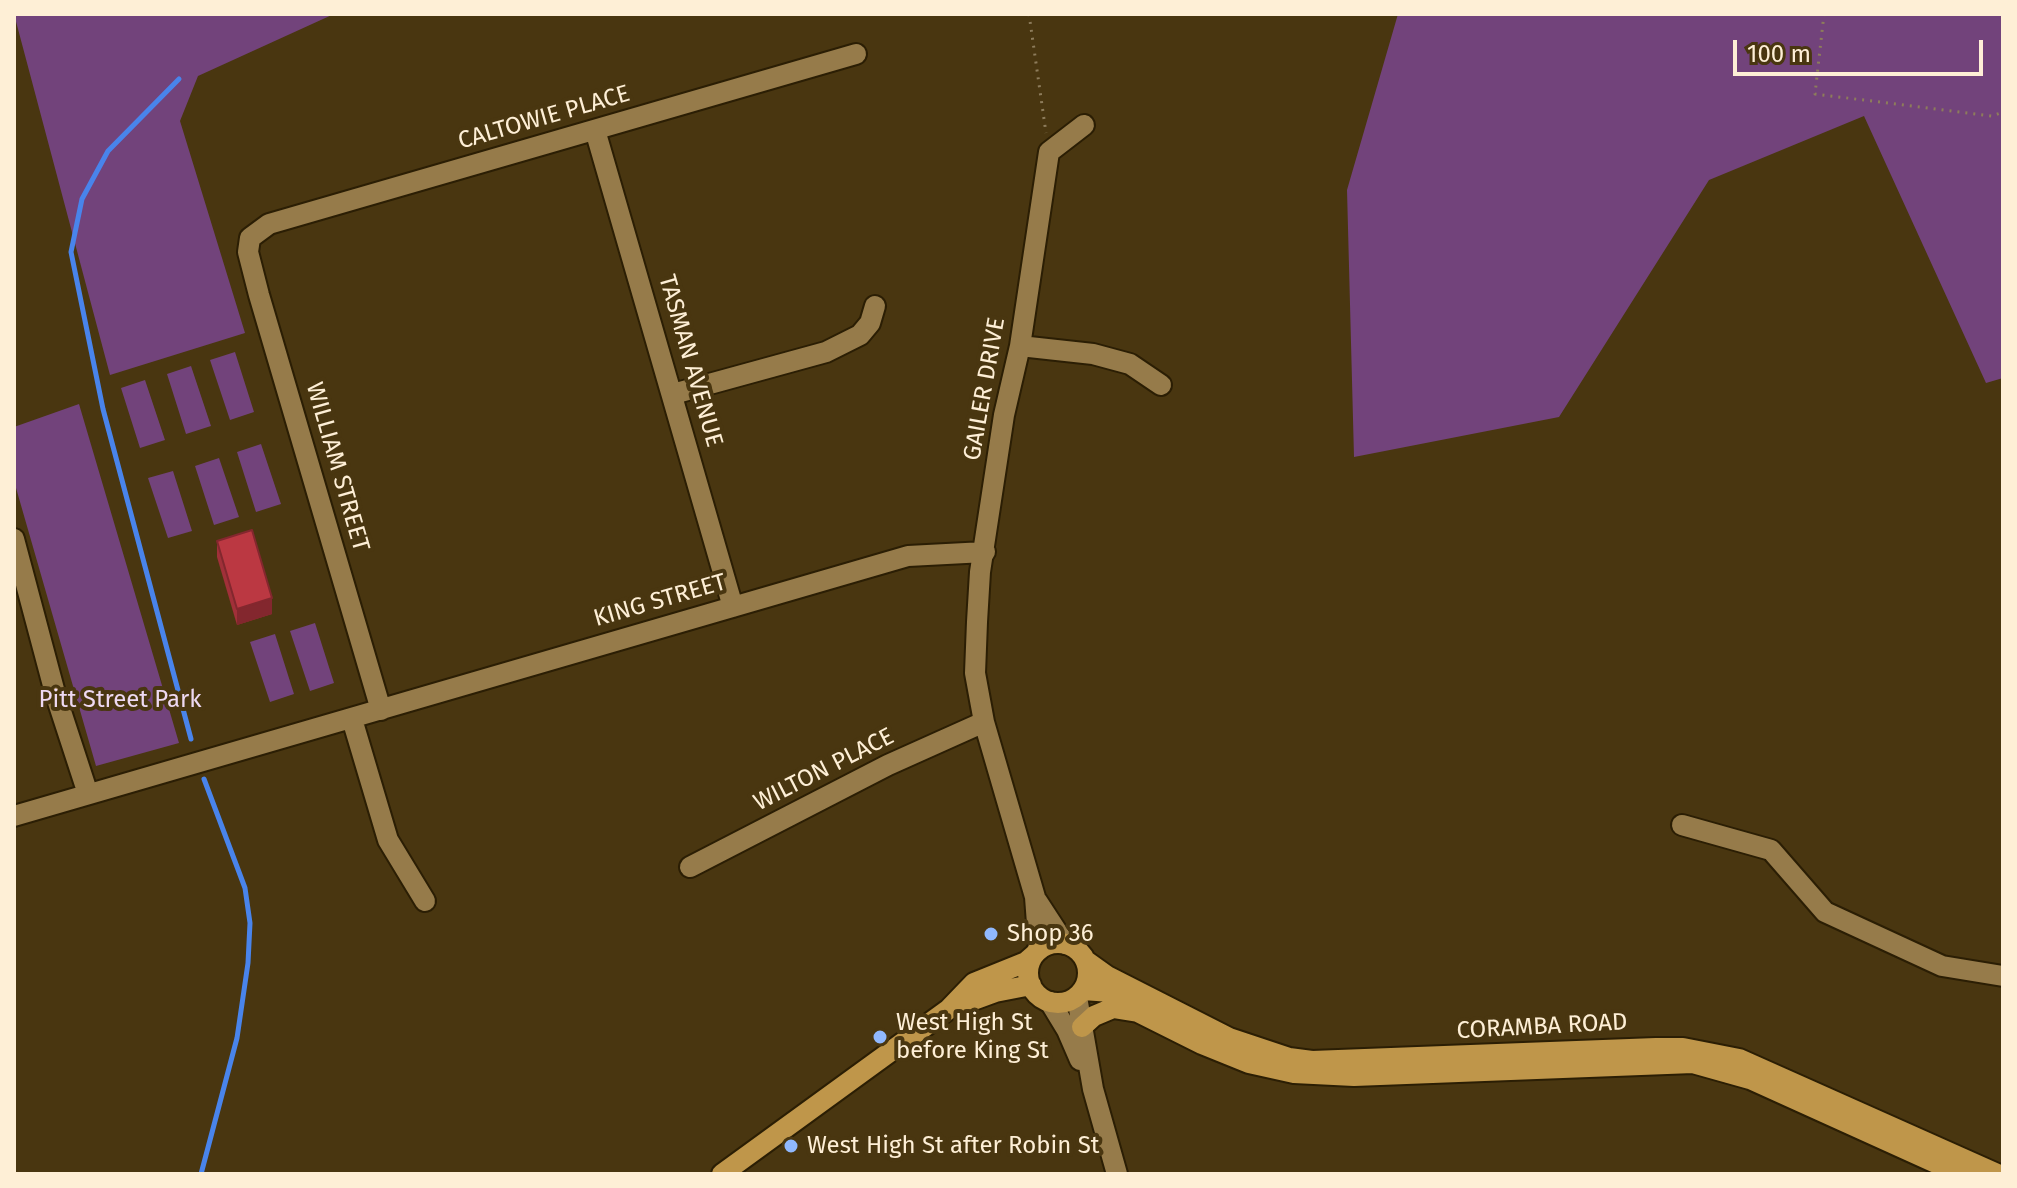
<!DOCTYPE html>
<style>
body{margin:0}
#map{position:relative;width:2017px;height:1188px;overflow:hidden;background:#493610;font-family:"Fira Sans",sans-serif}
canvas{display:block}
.frame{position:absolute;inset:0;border:16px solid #feefd6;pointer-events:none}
.scale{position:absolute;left:1733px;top:40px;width:250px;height:36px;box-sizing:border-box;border:4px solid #feefd6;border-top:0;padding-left:10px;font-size:24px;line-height:28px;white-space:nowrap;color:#feefd6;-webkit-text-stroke:6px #493610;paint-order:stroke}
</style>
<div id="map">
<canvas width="2017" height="1188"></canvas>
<div class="frame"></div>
<div class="scale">100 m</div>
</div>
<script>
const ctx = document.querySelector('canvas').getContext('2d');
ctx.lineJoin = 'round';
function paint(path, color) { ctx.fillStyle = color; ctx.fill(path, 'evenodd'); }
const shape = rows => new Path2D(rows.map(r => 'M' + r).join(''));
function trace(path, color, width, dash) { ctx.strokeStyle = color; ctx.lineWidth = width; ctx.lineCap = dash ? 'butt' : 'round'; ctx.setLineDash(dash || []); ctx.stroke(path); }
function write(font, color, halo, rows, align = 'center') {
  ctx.font = font + ' "Fira Sans",sans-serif'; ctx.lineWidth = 8; ctx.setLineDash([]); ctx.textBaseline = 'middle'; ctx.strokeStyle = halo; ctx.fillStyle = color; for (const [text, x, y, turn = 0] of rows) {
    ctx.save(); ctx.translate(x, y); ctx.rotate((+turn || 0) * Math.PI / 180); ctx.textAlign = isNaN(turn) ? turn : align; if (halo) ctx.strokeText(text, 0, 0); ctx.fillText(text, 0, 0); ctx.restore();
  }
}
paint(shape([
 [14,14,334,14,198,76,180,121,245,333,110,375],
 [1398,14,2003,14,2003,378,1986,383,1864,116,1709,180,1559,417,1354,457,1347,190],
 [235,352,254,412,230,420,210,360],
 [191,366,211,426,186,434,167,374],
 [145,380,165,440,140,448,121,388],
 [79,404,179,743,96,766,14,481,14,427],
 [261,444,281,504,256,512,237,452],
 [219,458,239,517,214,525,195,466],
 [173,471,192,531,168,538,148,478],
 [315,623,334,683,310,691,290,631],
 [275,634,294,694,270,702,250,642]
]), '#72437b');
trace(shape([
 [179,79,108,151,82,199,71,252,103,409,191,739],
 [201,1174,237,1038,248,963,250,923,245,888,204,779]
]), '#4984eb', 5);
const minor = shape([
 [595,130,733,607],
 [1020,346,1093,354,1130,364,1161,385],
 [673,394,826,352,860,335,870,323,875,306],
 [14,539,55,693,88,794],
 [381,710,259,295,248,252,250,238,269,224,856,54],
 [352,719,388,840,425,901],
 [14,816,908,556,985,552],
 [1682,825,1771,850,1825,912,1942,966,2003,976],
 [690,867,888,765,984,722],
 [1037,901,1065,944],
 [1039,950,1035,897,984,722,975,673,977,622,980,572,1004,415,1020,346,1049,152,1084,125],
 [1077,997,1093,1089,1117,1174],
 [1050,1002,1067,1030,1080,1060]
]);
const major = shape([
 '1028 973a30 30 0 1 1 60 0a30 30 0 1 1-60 0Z',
 [1086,961,1107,976,1229,1038,1289,1058,1312,1061,1656,1048,1683,1048,1739,1059,1997,1174],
 [1083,990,1111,992,1138,1012,1202,1044,1249,1063,1294,1073,1354,1076,1693,1063,1750,1079,1960,1174],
 [954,1007,995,992,1031,985],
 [1082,1027,1094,1016,1113,1008,1138,1012],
 [722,1174,949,1009,974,983,1026,962,1034,955]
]);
trace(minor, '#2b1e04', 24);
trace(major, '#2b1e04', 24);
trace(shape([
 [1029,14,1046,133],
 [1824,14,1815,94,1992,116,2003,112]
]), '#8d7c5b', 3, [2, 6]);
trace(minor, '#967b4a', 20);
trace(major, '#bf964a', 20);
paint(shape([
 [217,541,272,614,237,625,217,557]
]), '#a13039');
paint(shape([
 [272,598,272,614,237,625,237,609]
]), '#83272e');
const building = shape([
 [252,530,272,598,237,609,217,541,252,530]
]);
paint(building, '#bb3842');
trace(building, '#83272e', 2);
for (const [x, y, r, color] of [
 [991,934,8,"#90b8fd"],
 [880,1037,8,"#90b8fd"],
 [791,1146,8,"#90b8fd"]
]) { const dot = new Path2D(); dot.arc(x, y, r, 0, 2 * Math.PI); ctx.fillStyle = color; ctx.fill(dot); trace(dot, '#493610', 3); }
write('24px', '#feefd6', '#493610', [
 ["CALTOWIE PLACE",544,118,-16],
 ["TASMAN AVENUE",690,361,74],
 ["GAILER DRIVE",985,389,-80],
 ["WILLIAM STREET",337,467,74],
 ["KING STREET",660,601,-16],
 ["WILTON PLACE",824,770,-27],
 ["CORAMBA ROAD",1542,1027,-3]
]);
write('24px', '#eed9f2', '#493610', [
 ["Pitt Street Park",120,700]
]);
write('24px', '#feefd6', '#493610', [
 ["Shop 36",1007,934],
 ["West High St",896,1023],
 ["before King St",896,1051],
 ["West High St after Robin St",807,1146]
], 'left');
</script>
